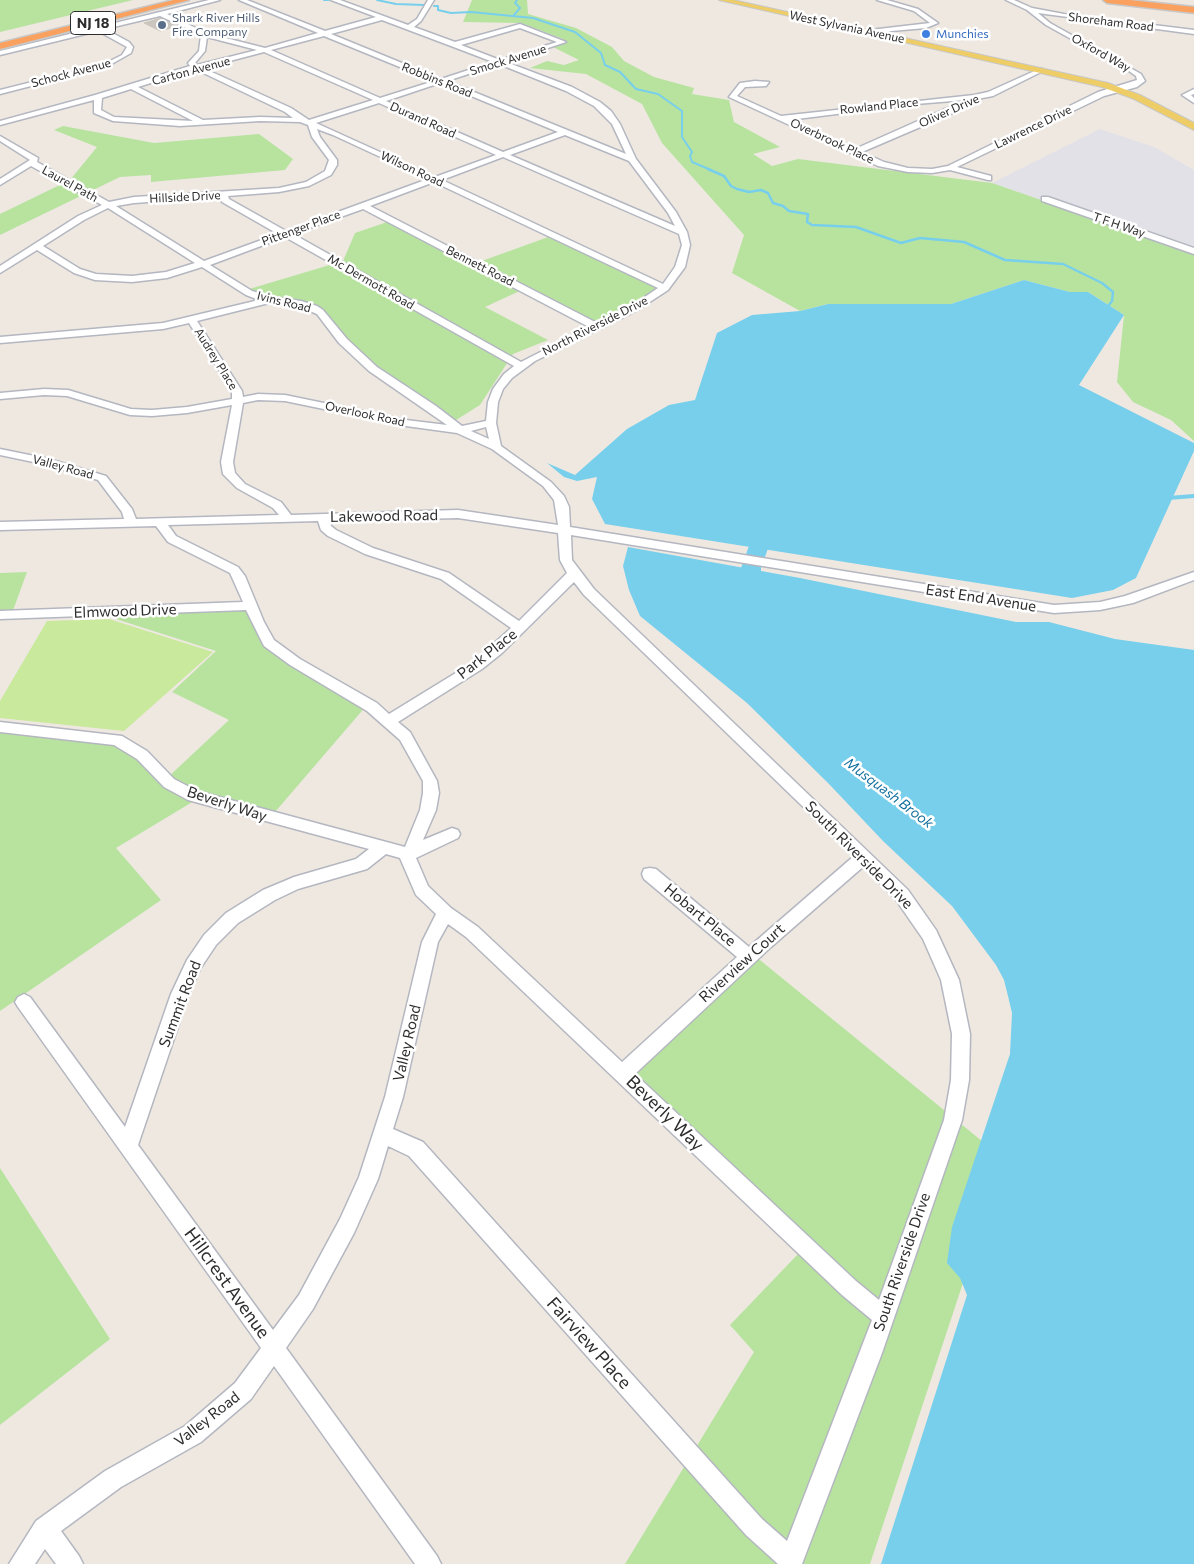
<!DOCTYPE html>
<style>
body{margin:0}
canvas{display:block;background:#eee8e1}
</style>
<canvas width="1194" height="1564"></canvas>
<script>
const ctx = document.querySelector('canvas').getContext('2d');
ctx.lineJoin = 'round';
function paint(path, color) { ctx.fillStyle = color; ctx.fill(path, 'evenodd'); }
const shape = rows => new Path2D(rows.map(r => 'M' + r).join(''));
function trace(path, color, width, dash) { ctx.strokeStyle = color; ctx.lineWidth = width; ctx.lineCap = dash ? 'butt' : 'round'; ctx.setLineDash(dash || []); ctx.stroke(path); }
function write(font, color, halo, rows, align = 'center') {
  ctx.font = font + ' Commissioner,sans-serif'; ctx.lineWidth = 5; ctx.setLineDash([]); ctx.textBaseline = 'middle'; ctx.strokeStyle = halo; ctx.fillStyle = color; for (const [text, x, y, turn = 0] of rows) {
    ctx.save(); ctx.translate(x, y); ctx.rotate((+turn || 0) * Math.PI / 180); ctx.textAlign = isNaN(turn) ? turn : align; if (halo) ctx.strokeText(text, 0, 0); ctx.fillText(text, 0, 0); ctx.restore();
  }
}
paint(shape([
 [1100,129,1154,147,1194,170,1194,253,992,183]
]), '#e2e1e7');
paint(shape([
 [0,0,133,0,0,32],
 [472,0,527,0,528,14,576,28,612,47,624,61,654,77,694,88,692,94,729,100,734,122,780,147,753,154,772,166,798,159,992,183,1194,253,1194,441,1171,420,1133,402,1117,382,1124,315,1088,292,1070,292,1024,280,951,304,828,304,800,311,732,273,744,235,662,143,642,104,586,74,530,68,547,61,564,65,579,60,553,47,563,39,521,23,463,22],
 [63,126,154,143,259,134,293,159,285,170,151,182,151,175,120,177,0,235,0,214,70,180,97,147,54,130],
 [393,220,479,262,551,236,665,289,598,326,524,289,485,307,548,340,513,354,480,405,456,420,363,362,323,311,246,290,343,261,355,233],
 [27,572,11,616,0,617,0,573],
 [250,606,275,649,367,705,269,819,199,798,116,848,161,900,0,1011,0,726,120,741,166,779,229,720,172,692,216,651,97,613],
 [755,956,1004,1159,870,1564,625,1564,754,1352,730,1325,800,1252,620,1080],
 [0,1168,110,1339,0,1425]
]), '#b7e39f');
paint(shape([
 [109,619,213,652,124,731,0,718,0,701,47,621]
]), '#c9e99c');
paint(shape([
 [1024,280,1070,292,1088,292,1124,315,1079,385,1194,443,1194,451,1136,578,1113,590,1072,598,605,524,592,499,597,477,577,481,564,477,547,463,575,475,627,429,669,405,695,400,717,333,752,315,800,311,828,304,951,304],
 [628,547,800,578,1016,622,1049,622,1115,639,1194,650,1194,1564,881,1564,967,1295,960,1278,947,1263,952,1227,1010,1054,1012,1013,1008,996,1004,980,996,965,952,906,883,841,829,784,747,703,640,616,629,590,623,566]
]), '#78cfec');
trace(shape([
 [324,0,329,0],
 [377,0,396,4,424,5],
 [434,6,438,6,438,10,451,13,471,12,533,18,575,32,601,53,605,65,620,72,636,89,658,94,682,111,682,137,692,152,690,156,692,162,711,170],
 [514,15,520,8,515,3,517,0]
]), '#78cfec', 2);
trace(shape([
 [708,169,724,176,731,186,737,189,749,192,761,190,768,193,773,203,783,206,789,211,808,214,807,222,812,225,856,227,901,243,920,238,964,242,1005,260,1063,264,1102,283,1113,292,1112,301,1106,309]
]), '#78cfec', 2.5);
trace(shape([
 [1168,498,1194,496]
]), '#78cfec', 4);
paint(shape([
 [769,512,776,514,779,518,761,568,761,577,769,600,766,605,758,607,750,605,747,600,739,577,741,568,759,518,762,514,769,512]
]), '#78cfec');
const building = shape([
 [161,18,178,26,160,31,144,23,161,18]
]);
paint(building, '#cac6bf');
trace(building, '#cac4ba', 1);
const minor = shape([
 [209,0,220,0,167,14,206,33,265,48,318,33,239,0,247,0,325,31,376,17,331,0,340,0,408,25,417,19,428,0,434,0,421,21,414,27,455,42,520,24,566,42,506,62,572,87,600,102,611,111,620,124,636,159,676,212,687,232,690,245,685,267,668,290,636,311,535,361,512,378,503,389,498,402,496,423,501,446,551,482,564,496,569,507,570,527,1054,605,1100,602,1125,596,1194,572,1194,580,1133,603,1100,610,1054,613,571,535,572,560,594,589,908,890,936,930,959,980,970,1034,969,1080,962,1120,882,1353,802,1564,778,1564,746,1535,409,1156,388,1146,378,1179,354,1233,313,1309,286,1348,437,1556,441,1564,415,1564,274,1366,251,1399,201,1442,121,1487,61,1531,79,1556,83,1564,56,1564,45,1549,35,1564,9,1564,36,1521,105,1471,185,1426,235,1383,261,1348,18,1007,15,1002,18,997,24,994,30,997,125,1127,171,994,187,960,204,935,226,913,263,890,294,877,356,859,369,849,188,800,164,787,137,759,114,745,0,732,0,722,122,736,147,751,174,779,197,791,405,847,420,810,423,793,423,781,400,740,367,711,290,665,264,646,246,610,0,619,0,611,243,602,230,573,168,542,156,526,0,530,0,522,124,519,122,512,98,480,43,464,0,455,0,449,49,459,106,476,132,509,136,519,279,515,273,508,237,488,223,474,221,462,232,405,187,413,152,416,130,415,67,396,44,395,0,399,0,393,44,389,68,390,131,409,152,410,187,407,232,399,232,391,189,323,163,329,0,343,0,337,163,323,259,300,246,295,202,267,167,278,132,282,95,280,74,273,37,250,0,273,0,266,78,216,102,205,31,166,0,185,0,179,30,160,0,141,0,136,38,158,37,162,109,202,134,197,279,188,306,182,325,171,329,160,312,137,308,125,300,122,260,121,180,126,113,121,94,113,94,100,0,125,0,121,95,95,190,66,188,63,199,51,201,35,160,16,105,29,129,42,133,47,131,53,108,66,0,94,0,90,104,64,122,55,127,47,98,31,0,55,0,51,209,0],
 [382,20,451,46,493,62,441,79,331,34,382,20],
 [520,28,557,42,500,60,461,45,520,28],
 [324,36,434,81,380,98,271,50,324,36],
 [207,37,257,50,197,65,195,63,205,51,207,37],
 [264,52,373,100,309,120,291,108,203,68,264,52],
 [499,64,566,91,594,106,612,124,626,154,447,81,499,64],
 [195,69,285,112,293,118,260,117,203,120,138,87,195,69],
 [440,83,558,132,503,152,386,101,440,83],
 [131,89,193,121,114,117,101,110,102,98,131,89],
 [379,103,496,155,435,177,316,123,379,103],
 [317,129,333,135,428,179,286,231,229,199,228,196,279,192,309,186,331,175,337,165,337,160,320,137,317,129],
 [565,135,629,161,668,213,675,226,510,155,565,135],
 [503,157,679,234,682,245,675,267,663,284,442,180,503,157],
 [434,182,658,288,630,307,597,323,370,206,434,182],
 [220,197,222,202,278,234,204,261,116,206,134,203,220,197],
 [108,208,195,263,166,272,132,276,96,274,80,269,43,246,84,220,108,208],
 [363,209,589,327,521,362,293,234,363,209],
 [285,237,514,366,504,374,493,389,488,402,486,421,462,426,436,406,377,367,347,339,323,310,317,306,301,301,271,297,252,291,210,265,285,237],
 [269,303,300,307,317,314,339,343,369,371,447,425,406,420,285,395,258,394,243,397,242,391,197,321,269,303],
 [258,400,285,401,406,426,457,433,492,449,543,486,554,500,558,525,458,510,291,515,281,502,245,484,235,473,233,462,243,403,258,400],
 [486,427,489,439,471,431,486,427],
 [458,518,558,533,560,560,567,573,519,621,449,573,373,548,336,530,331,526,330,521,458,518],
 [318,521,321,530,328,536,365,554,441,579,511,628,472,663,389,714,377,703,300,659,274,640,264,622,245,576,238,567,176,536,168,525,318,521],
 [574,582,584,595,854,856,749,947,656,869,650,868,644,869,642,874,644,879,737,957,622,1062,478,927,451,908,428,886,416,858,458,838,460,834,458,830,452,828,423,840,436,810,439,793,437,781,410,732,398,722,482,669,502,653,574,582],
 [386,854,400,858,416,895,436,914,422,942,385,1097,359,1177,340,1219,299,1295,273,1330,138,1145,189,994,200,969,216,945,238,923,275,900,298,889,367,869,386,854],
 [864,866,896,900,923,939,941,980,952,1034,951,1080,944,1120,879,1300,856,1281,635,1074,771,947,864,866],
 [448,924,466,937,842,1295,872,1320,787,1541,762,1519,423,1142,393,1129,403,1097,438,942,448,924],
 [877,0,887,0,918,9,938,23,926,28,868,33,870,30,930,23,914,11,877,0],
 [1006,0,1014,0,1032,8,1064,14,1194,30,1194,34,1038,13,1050,23,1141,74,1145,81,1137,87,1104,96,957,167,991,176,991,180,988,180,950,170,932,173,908,172,878,166,729,97,740,83,755,81,769,82,766,86,745,87,737,96,781,116,974,95,988,92,1039,69,1043,69,1043,71,993,96,977,99,960,110,862,152,884,162,908,168,932,169,948,166,1098,92,1137,80,1136,76,1129,71,1046,25,1027,10,1006,0],
 [965,100,855,149,789,120,916,104,965,100],
 [1194,89,1194,94,1191,95,1194,98,1194,103,1182,95,1194,89],
 [1042,197,1048,197,1194,248,1194,254,1042,201,1042,197]
]);
const major = shape([
 [719,0,733,0,1108,83,1140,95,1194,123,1194,130,1134,99,1102,87,719,0]
]);
const highway = shape([
 [174,0,189,0,0,49,0,43,174,0],
 [1103,0,1130,0,1194,7,1194,13,1107,3,1103,0]
]);
trace(minor, '#b4b7c0', 3);
trace(major, '#c8c8c8', 2);
trace(highway, '#c8c8c8', 3);
paint(minor, '#fff');
paint(major, '#eecd66');
paint(highway, '#faa160');
for (const [x, y, r, color] of [
 [162,25,5,"#5c6f8a"],
 [926,34,5,"#3f7fe0"]
]) { const dot = new Path2D(); dot.arc(x, y, r, 0, 2 * Math.PI); ctx.fillStyle = color; ctx.fill(dot); trace(dot, '#fff', 2); }
write('12px', '#4e5e75', '#fff', [
 ["Shark River Hills",172,18],
 ["Fire Company",172,32]
], 'left');
write('12px', '#2d2d2d', '#fff', [
 ["Shoreham Road",1111,22,7],
 ["West Sylvania Avenue",847,27,12],
 ["Oxford Way",1101,53,29],
 ["Smock Avenue",508,60,-17],
 ["Carton Avenue",191,71,-15],
 ["Schock Avenue",71,73,-15],
 ["Robbins Road",437,80,22],
 ["Rowland Place",879,106,-6],
 ["Oliver Drive",949,111,-24],
 ["Durand Road",423,120,24],
 ["Lawrence Drive",1033,127,-26],
 ["Overbrook Place",832,141,25],
 ["Wilson Road",412,169,25],
 ["Laurel Path",70,184,29],
 ["Hillside Drive",185,197,-3],
 ["T F H Way",1119,225,19],
 ["Pittenger Place",301,228,-20],
 ["Bennett Road",480,266,27],
 ["Mc Dermott Road",371,282,30],
 ["Ivins Road",284,302,14],
 ["North Riverside Drive",595,326,-27],
 ["Audrey Place",216,359,58],
 ["Overlook Road",365,414,12],
 ["Valley Road",63,467,15]
]);
write('12px', '#366cbe', '#fff', [
 ["Munchies",936,34]
], 'left');
for (const [x, y, w] of [
 [93,23,45]
]) { const box = new Path2D(); box.roundRect(x - w / 2, y - 11.5, w, 23, 4); ctx.fillStyle = '#fff'; ctx.fill(box); trace(box, '#2d2d2d', 1); }
write('bold 14px', '#2d2d2d', null, [
 ["NJ 18",93,23]
]);
write('italic 14px', '#116f9e', '#fff', [
 ["Musquash Brook",889,793,37]
]);
write('15px', '#2d2d2d', '#fff', [
 ["Lakewood Road",384,516,-1],
 ["East End Avenue",981,598,9],
 ["Elmwood Drive",125,611,-2],
 ["Park Place",487,654,-38],
 ["Beverly Way",227,804,18],
 ["South Riverside Drive",859,855,45],
 ["Hobart Place",700,915,40],
 ["Riverview Court",742,963,-42],
 ["Summit Road",180,1004,-69],
 ["Valley Road",407,1043,-77],
 ["South Riverside Drive",902,1262,-71],
 ["Valley Road",207,1419,-38]
]);
write('18px', '#2d2d2d', '#fff', [
 ["Beverly Way",665,1113,44],
 ["Hillcrest Avenue",227,1283,54],
 ["Fairview Place",589,1343,48]
]);
</script>
